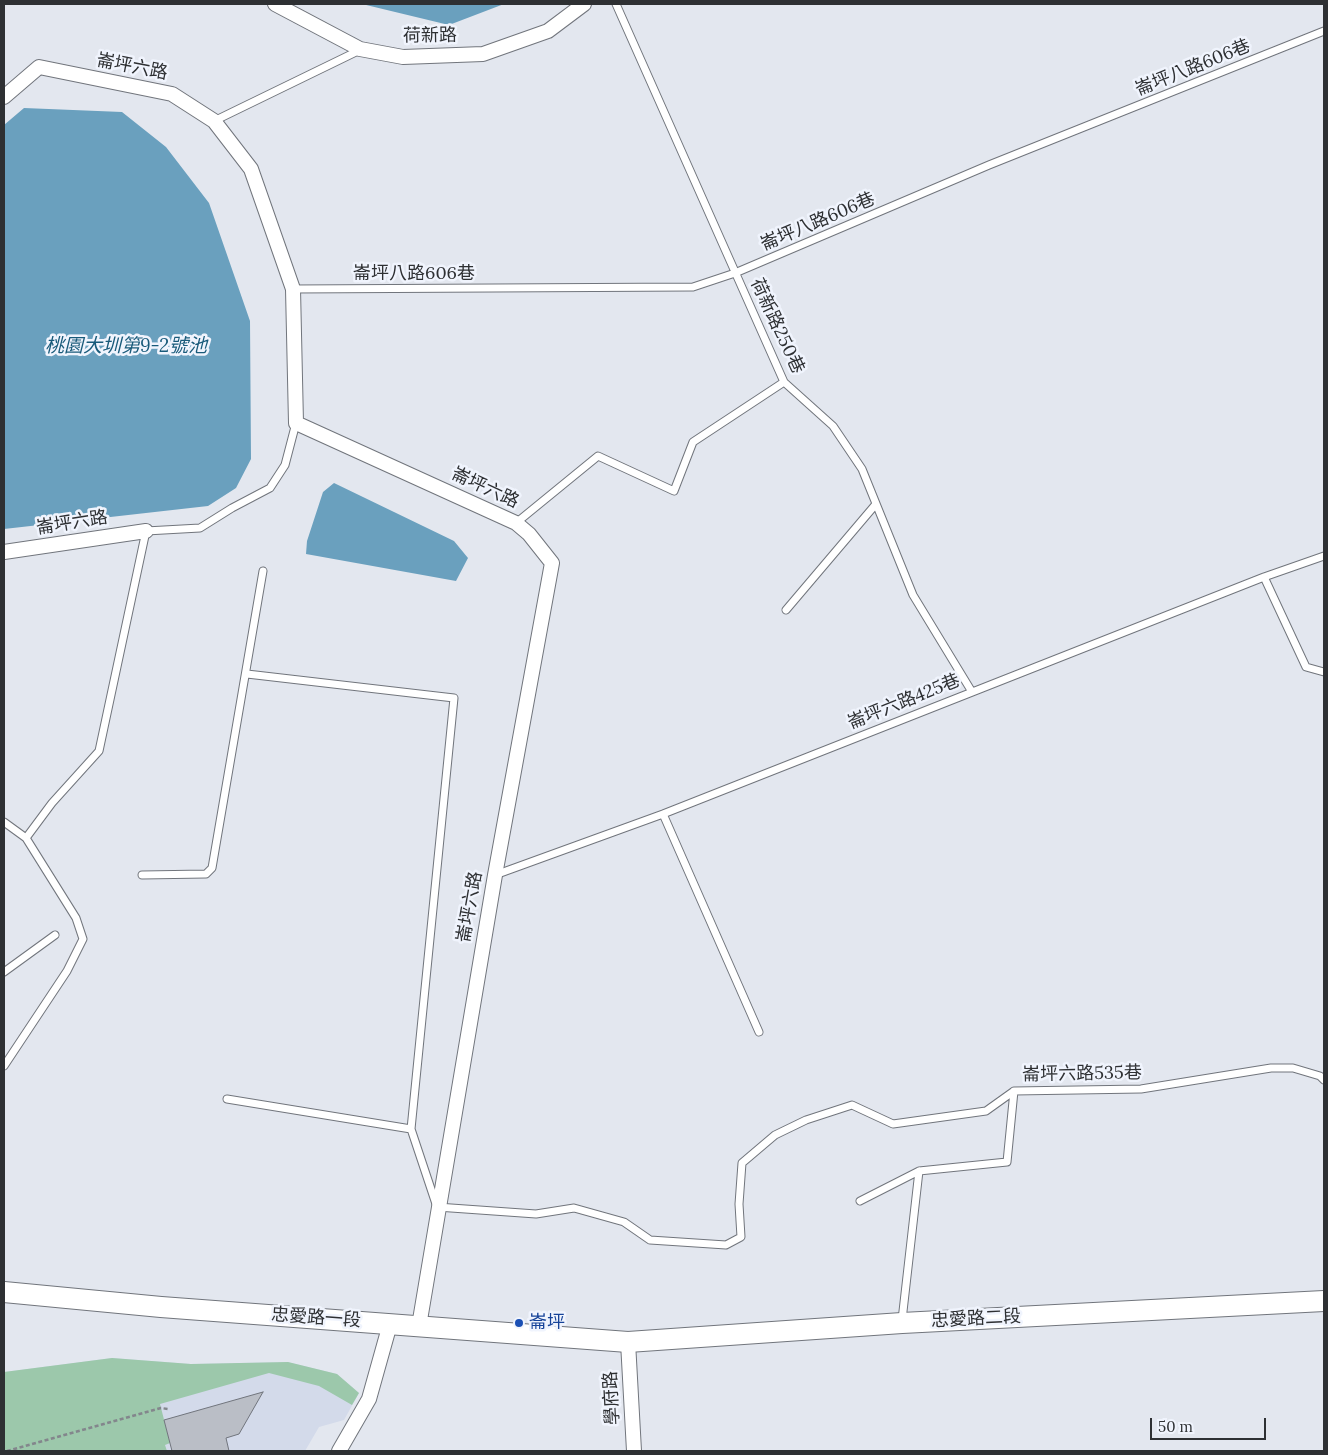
<!DOCTYPE html>
<meta charset="utf-8">
<style>
body{margin:0}
#map{position:relative;width:1328px;height:1455px;overflow:hidden;background:#e3e7ef;font-family:Lora,serif}
canvas{display:block}
.frame{position:absolute;inset:0;border:5px solid #2e3033;pointer-events:none}
.scale{position:absolute;left:1150px;top:1418px;width:116px;height:22px;box-sizing:border-box;border:2px solid #2e3033;border-top:0;padding-left:6px;font-size:15px;line-height:18px;white-space:nowrap;color:#2e3033;-webkit-text-stroke:4px #f0f4fd;paint-order:stroke}
</style>
<div id="map">
<canvas width="1328" height="1455"></canvas>
<div class="frame"></div>
<div class="scale">50 m</div>
</div>
<script>
const ctx = document.querySelector('canvas').getContext('2d');
ctx.lineJoin = 'round';
function paint(path, color) { ctx.fillStyle = color; ctx.fill(path, 'evenodd'); }
const shape = rows => new Path2D(rows.map(r => 'M' + r).join(''));
function trace(path, color, width, dash) { ctx.strokeStyle = color; ctx.lineWidth = width; ctx.lineCap = dash ? 'butt' : 'round'; ctx.setLineDash(dash || []); ctx.stroke(path); }
function write(font, color, halo, rows, align = 'center') {
  ctx.font = font + ' Lora,"Noto Sans TC",serif'; ctx.lineWidth = 5; ctx.setLineDash([]); ctx.textBaseline = 'middle'; ctx.strokeStyle = halo; ctx.fillStyle = color; for (const [text, x, y, turn = 0] of rows) {
    ctx.save(); ctx.translate(x, y); ctx.rotate((+turn || 0) * Math.PI / 180); ctx.textAlign = isNaN(turn) ? turn : align; if (halo) ctx.strokeText(text, 0, 0); ctx.fillText(text, 0, 0); ctx.restore();
  }
}
paint(shape([
 [112,1358,191,1364,288,1362,337,1374,359,1393,344,1420,319,1427,305,1451,4,1451,4,1372]
]), '#d3daea');
paint(shape([
 [112,1358,191,1364,288,1362,337,1374,359,1393,352,1405,319,1386,269,1373,160,1404,170,1443,165,1445,167,1451,4,1451,4,1372]
]), '#9cc8ab');
paint(shape([
 [362,4,504,4,449,25],
 [24,108,122,112,166,147,209,203,250,321,251,459,236,488,208,506,4,529,4,125],
 [334,483,454,541,468,558,456,581,306,554,307,541,323,492]
]), '#6aa0be');
const building = shape([
 [263,1392,239,1434,226,1438,229,1451,172,1451,164,1420,263,1392]
]);
paint(building, '#babec6');
trace(building, '#71757d', 1);
const lane = shape([
 [616,4,784,382,833,426,862,469,913,595,972,692],
 [214,121,360,50],
 [293,289,693,287,735,273,989,165,1324,31],
 [516,523,598,456,674,491,693,442,784,382],
 [1264,577,1306,667,1324,672],
 [786,610,876,504],
 [247,674,454,698,411,1129,437,1207,536,1214,574,1208,624,1222,650,1240,726,1245,741,1237,739,1204,742,1163,775,1135,806,1120,852,1105,893,1124,986,1111,1014,1091,1141,1089,1271,1068,1293,1068,1320,1076,1324,1080],
 [663,814,759,1032],
 [4,822,26,838,76,918,83,939,67,971,4,1066],
 [26,838,52,803,99,751,146,531,200,528,232,508,270,488,285,465,296,423],
 [142,875,206,874,212,868,263,571],
 [495,875,663,814,1264,577,1324,556],
 [4,972,55,935],
 [227,1099,411,1129],
 [860,1201,919,1171],
 [902,1320,919,1171,1007,1162,1014,1091]
]);
const street = shape([
 [275,4,360,49,403,57,483,54,548,31,584,4],
 [4,97,39,67,172,94,214,121,251,169,293,289,296,423,516,523,529,534,552,563,495,875,419,1326],
 [4,552,146,531],
 [628,1342,634,1451],
 [339,1451,369,1399,390,1324]
]);
const secondary = shape([
 [4,1292,161,1307,628,1342,902,1323,1324,1301]
]);
trace(lane, '#71757c', 9);
trace(street, '#71757c', 16);
trace(secondary, '#71757c', 22);
trace(shape([
 [7,1451,161,1408,168,1409]
]), '#83868c', 2.5, [4, 2.5]);
trace(lane, '#fff', 7);
trace(street, '#fff', 14);
trace(secondary, '#fff', 20);
for (const [x, y, r, color] of [
 [519,1323,5,"#1a4fb4"]
]) { const dot = new Path2D(); dot.arc(x, y, r, 0, 2 * Math.PI); ctx.fillStyle = color; ctx.fill(dot); trace(dot, '#f0f4fd', 2); }
write('18px', '#2e3033', '#f0f4fd', [
 ["荷新路",430,36,-1],
 ["崙坪六路",132,67,11],
 ["崙坪八路606巷",1193,68,-22],
 ["崙坪八路606巷",818,222,-23],
 ["崙坪八路606巷",414,274],
 ["荷新路250巷",777,326,65],
 ["崙坪六路",485,488,25],
 ["崙坪六路",72,523,-9],
 ["崙坪六路425巷",904,702,-22],
 ["崙坪六路",470,907,-80],
 ["崙坪六路535巷",1082,1074,-1],
 ["忠愛路一段",316,1318,4],
 ["忠愛路二段",976,1319,-3],
 ["學府路",612,1398,-93]
]);
write('18px', '#164399', '#f0f4fd', [
 ["崙坪",529,1323]
], 'left');
write('italic 19px', '#185a7a', '#f0f4fd', [
 ["桃園大圳第9-2號池",126,347]
]);
</script>
